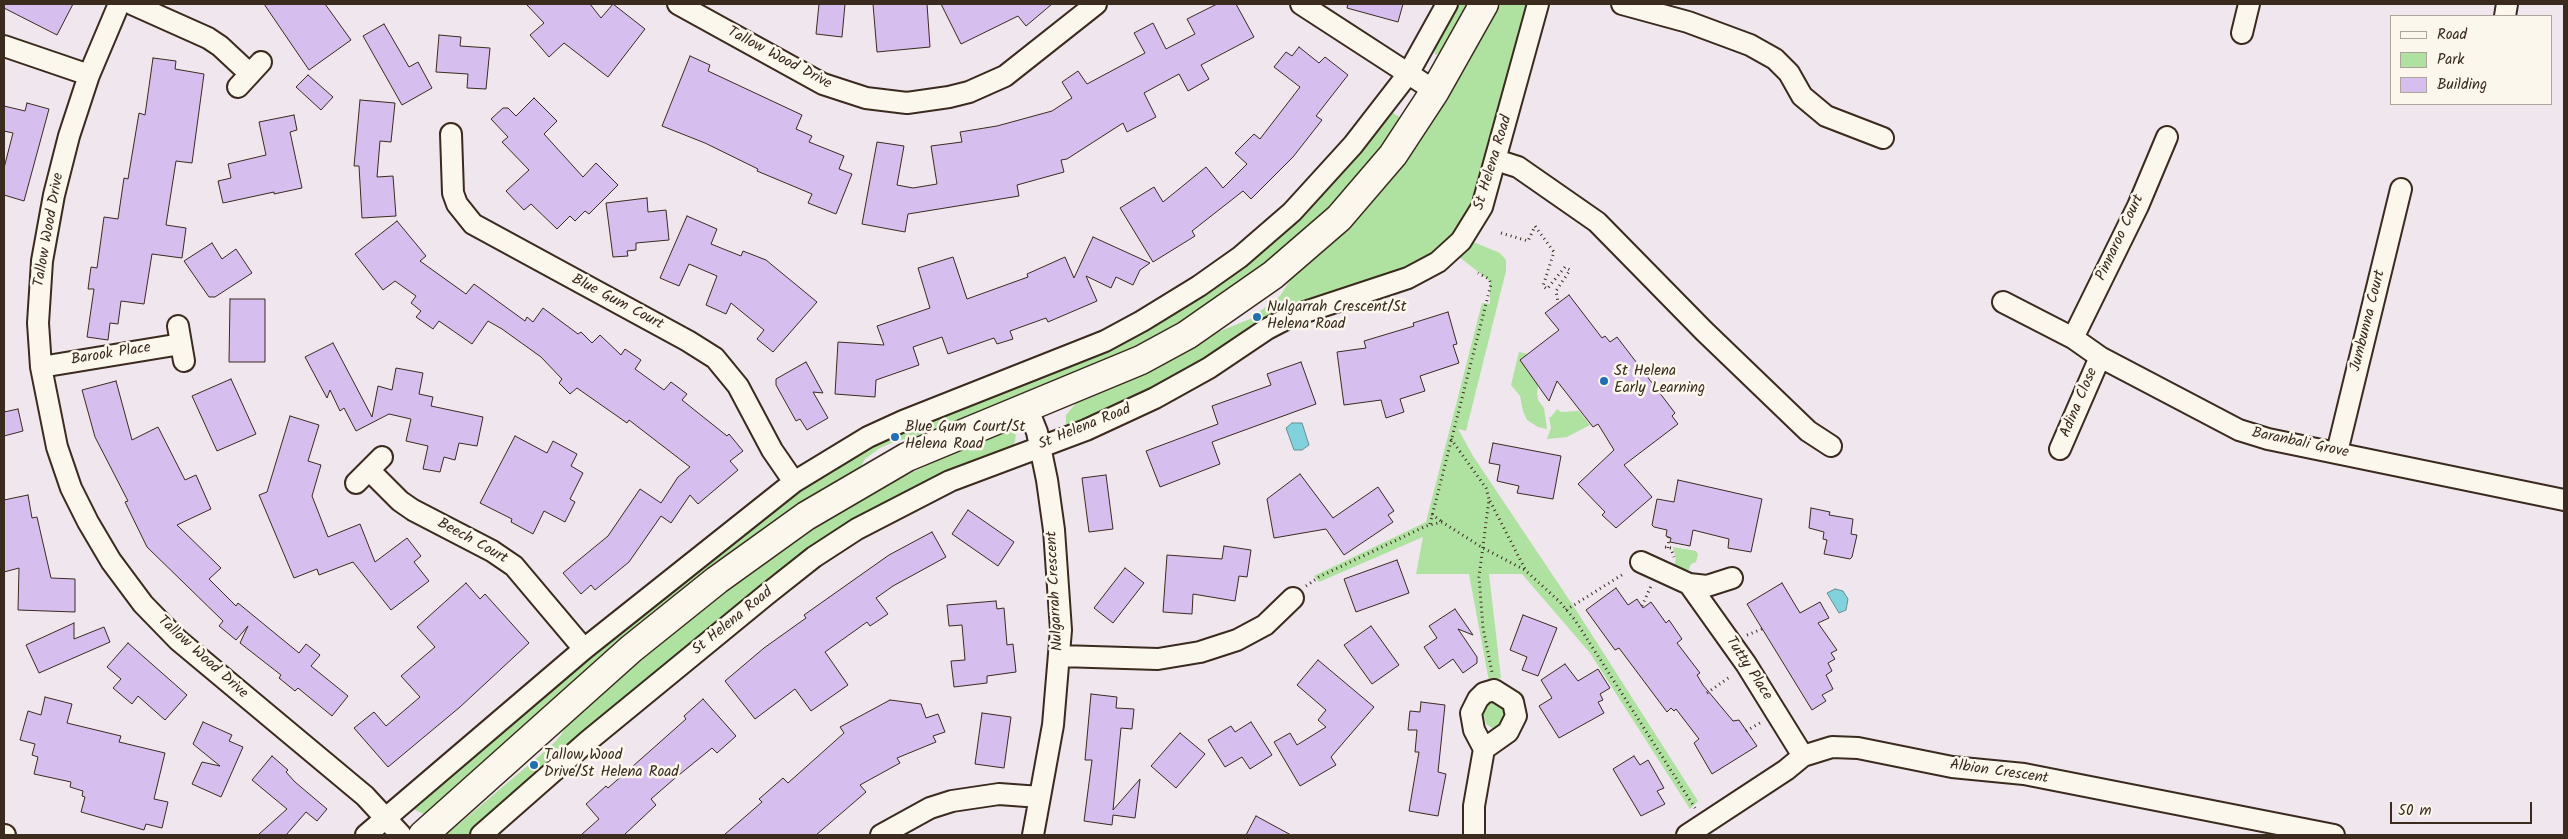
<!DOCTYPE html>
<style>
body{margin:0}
#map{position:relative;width:2568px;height:839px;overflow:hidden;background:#f0e6ed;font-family:Kalam,sans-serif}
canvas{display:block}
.frame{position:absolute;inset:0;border:5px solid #3b2a1e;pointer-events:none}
.legend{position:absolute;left:2390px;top:15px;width:162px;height:90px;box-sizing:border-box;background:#fbf7ec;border:1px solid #aea59a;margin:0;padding:6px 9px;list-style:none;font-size:15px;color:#3b2a1e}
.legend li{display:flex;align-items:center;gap:10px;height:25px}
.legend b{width:25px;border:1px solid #aea59a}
.scale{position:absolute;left:2390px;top:802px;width:142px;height:22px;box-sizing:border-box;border:2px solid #3b2a1e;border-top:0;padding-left:6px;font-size:15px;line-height:18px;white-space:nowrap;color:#3b2a1e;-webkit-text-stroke:4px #fbf7ec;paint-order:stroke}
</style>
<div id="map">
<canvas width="2568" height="839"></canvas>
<div class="frame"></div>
<ul class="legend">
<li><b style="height:6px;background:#fbf7ec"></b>Road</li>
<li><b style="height:14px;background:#afe1a1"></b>Park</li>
<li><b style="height:14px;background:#d6beee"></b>Building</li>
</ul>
<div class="scale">50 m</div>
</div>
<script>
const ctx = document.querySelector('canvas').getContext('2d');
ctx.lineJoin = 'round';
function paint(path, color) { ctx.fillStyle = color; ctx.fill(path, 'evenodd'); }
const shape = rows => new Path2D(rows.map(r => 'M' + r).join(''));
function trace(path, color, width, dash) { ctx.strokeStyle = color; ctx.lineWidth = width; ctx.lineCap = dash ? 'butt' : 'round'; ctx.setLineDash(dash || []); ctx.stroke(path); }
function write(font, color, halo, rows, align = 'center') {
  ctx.font = font + ' Kalam,sans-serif'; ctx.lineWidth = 5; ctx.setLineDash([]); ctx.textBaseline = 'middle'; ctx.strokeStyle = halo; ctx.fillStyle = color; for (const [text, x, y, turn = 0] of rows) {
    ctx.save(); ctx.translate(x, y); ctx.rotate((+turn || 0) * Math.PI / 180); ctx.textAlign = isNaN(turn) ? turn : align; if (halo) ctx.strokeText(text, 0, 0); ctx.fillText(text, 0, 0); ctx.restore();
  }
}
paint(shape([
 [1457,4,1468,4,1442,53,1435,55,1434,48],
 [1501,4,1530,4,1480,190,1458,234,1425,261,1233,343,1128,403,1070,426,1066,424,1066,415,1077,402,1143,374,1213,334,1250,319,1280,296,1296,271,1357,218,1402,167,1442,107],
 [1390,111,1401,118,1370,162,1312,226,1256,272,1187,319,1107,360,998,403,930,433,896,441,880,448,865,459,859,469,426,815,415,810,416,804,556,683,773,507,841,463,896,433,1085,359,1186,304],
 [1471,241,1500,253,1506,260,1506,271,1466,431,1458,429,1473,456,1576,610,1698,801,1690,809,1590,653,1522,574,1489,574,1501,678,1489,681,1469,574,1416,574,1423,537,1319,582,1314,576,1426,522,1482,303,1490,304,1490,281,1458,256],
 [1519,352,1536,356,1539,379,1537,393,1538,400,1544,408,1547,429,1538,427,1527,420,1523,411,1520,396,1511,385],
 [1557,409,1561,412,1579,411,1590,425,1567,437,1547,439,1551,428,1549,417,1551,417],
 [1010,430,1016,435,1014,445,1011,448,906,493,844,526,574,741,468,835,446,835,552,745,561,735,569,720,640,655,756,565,877,490,968,445],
 [1673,547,1696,551,1698,554,1696,562,1691,564,1688,571,1674,566,1676,558],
 [1491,698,1506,703,1507,717,1497,727,1492,728,1486,724,1482,707]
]), '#afe1a1');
const water = shape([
 [1292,423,1302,423,1309,445,1302,450,1294,450,1286,428,1292,423],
 [1835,589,1843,591,1848,599,1846,610,1839,613,1827,593,1835,589]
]);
paint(water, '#81d2dc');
trace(water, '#658f90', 1);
const building = shape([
 [4,4,73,4,57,35,4,8,4,4],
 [264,4,325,4,351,40,309,70,264,4],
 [526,4,590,4,601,18,613,4,645,29,608,77,564,43,549,57,530,35,544,23,526,4],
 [819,4,845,4,842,37,816,34,819,4],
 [873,4,927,4,930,47,877,52,873,4],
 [941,4,1052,4,1026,26,1018,16,961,44,941,4],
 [1217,4,1236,4,1254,37,1201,65,1209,79,1188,91,1179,74,1144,93,1156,117,1127,132,1123,123,1067,159,1061,160,1064,172,1017,185,1019,196,908,214,905,232,862,224,877,142,904,146,897,185,913,188,937,184,931,146,962,142,960,132,997,126,1052,111,1072,98,1062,82,1078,71,1087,84,1145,53,1134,33,1153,23,1166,49,1195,34,1187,19,1217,4],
 [1348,4,1403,4,1398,22,1347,8,1348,4],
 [384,24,409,67,418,62,432,88,402,105,363,36,384,24],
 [439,35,461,37,460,46,490,48,486,89,467,88,468,74,436,72,439,35],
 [1299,47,1319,63,1325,57,1348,75,1316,116,1322,120,1293,157,1251,199,1243,191,1192,231,1195,236,1153,262,1120,208,1154,187,1163,202,1206,167,1223,188,1247,164,1235,153,1254,134,1260,139,1300,87,1274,67,1286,52,1292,56,1299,47],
 [690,56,710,65,708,71,802,115,796,129,812,136,809,142,844,156,839,169,852,174,836,214,808,203,812,194,757,171,758,169,705,143,662,126,690,56],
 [153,58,176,61,175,69,204,74,192,163,176,161,166,225,186,228,182,258,152,254,144,304,121,301,118,324,110,323,108,340,87,337,94,289,88,289,91,267,97,268,104,217,118,219,124,178,128,179,139,113,145,115,153,58],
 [308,75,333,97,321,110,296,87,308,75],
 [534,98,557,121,544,134,583,177,596,163,618,185,589,214,585,211,575,221,570,216,557,229,531,204,524,210,506,191,529,170,502,142,508,137,491,119,503,108,508,108,516,116,534,98],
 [360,100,395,103,391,142,380,141,377,177,393,176,396,216,362,218,359,166,354,166,360,100],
 [27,103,49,109,24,201,4,195,4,168,13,133,4,131,4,106,25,111,27,103],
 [294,115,297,130,290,132,302,188,274,194,274,192,223,203,218,181,231,178,228,164,266,155,259,122,294,115],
 [647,198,648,212,666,210,669,240,636,243,636,250,627,251,628,256,613,257,606,203,647,198],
 [687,216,717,229,711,244,741,256,743,251,766,260,817,302,773,352,757,339,764,330,731,303,726,314,706,305,717,276,689,264,679,286,660,278,687,216],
 [397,221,426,256,420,261,466,294,474,284,525,321,527,317,533,322,543,308,578,334,581,332,592,343,600,335,621,355,625,349,641,360,635,369,664,390,671,382,687,394,682,400,727,436,729,434,743,451,730,461,738,470,698,504,690,495,671,523,661,516,629,562,595,590,591,585,581,594,563,573,608,536,640,489,661,503,678,477,690,467,629,420,627,423,577,388,570,394,559,383,562,379,541,357,502,329,488,321,472,344,439,321,433,329,416,317,421,311,411,303,416,296,395,281,383,290,355,254,397,221],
 [1093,237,1150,263,1140,270,1133,285,1116,277,1111,288,1086,276,1097,301,1048,322,1046,318,1010,331,1013,339,997,344,994,338,948,354,942,337,913,347,919,365,876,380,875,397,835,394,838,342,884,345,877,326,930,308,918,268,953,257,967,299,1028,277,1027,274,1065,257,1074,278,1093,237],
 [212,243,222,259,236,249,252,273,215,297,209,297,184,261,212,243],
 [1569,295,1602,338,1605,336,1610,342,1617,337,1675,413,1672,416,1678,424,1624,465,1652,497,1616,528,1602,515,1605,512,1578,484,1614,450,1598,424,1593,427,1557,381,1549,401,1520,360,1559,330,1545,313,1569,295],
 [230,299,265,299,265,362,229,362,230,299],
 [1448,312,1457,344,1453,345,1459,363,1420,376,1425,391,1400,399,1404,412,1386,418,1381,400,1344,405,1337,352,1366,348,1364,341,1414,326,1413,323,1448,312],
 [333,343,372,417,378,386,392,390,396,368,423,373,419,394,433,397,431,406,483,417,477,446,459,443,455,460,444,457,440,472,423,469,428,446,406,441,411,419,389,414,356,431,344,408,340,411,330,390,327,398,305,357,333,343],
 [806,362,823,393,813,392,828,418,807,430,800,419,796,421,776,385,776,379,806,362],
 [1301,362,1316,404,1212,442,1220,464,1160,487,1146,451,1218,424,1212,406,1271,385,1267,374,1301,362],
 [231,379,256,434,217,451,192,396,231,379],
 [116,381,132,440,158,427,185,480,196,475,211,509,177,525,221,568,209,579,236,606,238,603,299,653,306,644,320,655,311,666,348,696,332,716,298,688,295,691,279,678,281,675,240,643,248,626,236,640,219,626,223,621,147,547,125,502,128,501,95,437,82,390,116,381],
 [18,409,23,431,4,436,4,412,18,409],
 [290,416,319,425,308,461,321,465,312,496,328,537,360,524,375,562,407,538,421,556,414,562,429,581,391,610,353,562,319,575,317,569,294,578,259,495,267,492,290,416],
 [515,436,547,453,553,441,577,454,571,466,583,473,570,499,575,502,565,522,544,511,533,534,511,522,512,519,480,503,515,436],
 [1493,443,1561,456,1553,499,1517,493,1519,486,1497,481,1500,465,1489,463,1493,443],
 [1300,474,1333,518,1378,487,1394,511,1388,515,1393,522,1344,555,1326,529,1274,538,1267,499,1300,474],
 [1106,475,1113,529,1089,532,1082,478,1106,475],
 [1678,480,1762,499,1751,552,1728,548,1729,539,1693,530,1690,546,1670,542,1671,538,1666,536,1667,530,1654,527,1652,525,1657,499,1674,502,1678,480],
 [28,495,32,518,37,517,51,578,75,579,75,612,18,610,19,568,4,572,4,500,28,495],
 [1811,508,1830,512,1829,515,1853,519,1851,534,1857,535,1852,557,1850,559,1824,554,1827,540,1823,539,1824,532,1809,528,1811,508],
 [968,510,1014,542,998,566,952,534,968,510],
 [932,532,946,557,893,586,876,598,888,614,870,626,867,622,825,652,848,685,811,711,795,689,755,719,725,681,764,648,806,618,804,615,889,555,932,532],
 [1224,546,1251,550,1247,577,1239,576,1235,601,1193,594,1192,614,1163,612,1167,555,1222,559,1224,546],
 [1397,560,1409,593,1356,612,1344,579,1397,560],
 [1125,568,1144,583,1113,623,1094,608,1125,568],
 [466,583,480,599,485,594,529,643,460,707,388,767,354,728,374,712,386,726,420,697,401,676,435,647,417,627,466,583],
 [1782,583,1800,613,1820,602,1829,618,1818,623,1837,650,1831,653,1835,659,1828,663,1832,671,1826,675,1833,689,1822,695,1826,701,1812,710,1747,604,1782,583],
 [1616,588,1628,605,1637,599,1643,608,1651,602,1666,623,1669,620,1682,639,1677,643,1700,673,1697,675,1703,685,1733,721,1739,720,1757,746,1712,774,1694,743,1699,739,1676,709,1674,711,1671,708,1667,712,1619,648,1615,650,1586,610,1616,588],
 [996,601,997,609,1004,608,1007,645,1013,644,1016,672,987,676,987,683,954,687,951,661,965,660,962,625,949,626,947,605,996,601],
 [1455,609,1473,635,1458,629,1477,657,1477,663,1463,673,1453,659,1439,669,1424,647,1437,638,1429,626,1455,609],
 [1523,615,1557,628,1538,676,1522,670,1527,657,1510,650,1523,615],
 [74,623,74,639,104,627,110,642,39,673,26,645,74,623],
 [1371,626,1399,665,1372,684,1344,645,1371,626],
 [128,643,187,695,165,720,138,696,132,704,113,688,121,679,107,667,128,643],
 [1318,660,1374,707,1331,757,1336,765,1300,786,1274,742,1290,733,1297,745,1326,727,1318,720,1326,710,1297,685,1318,660],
 [1565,664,1578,681,1598,669,1610,688,1600,694,1603,700,1598,702,1604,713,1559,738,1539,706,1552,698,1541,680,1565,664],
 [1091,694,1117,697,1116,708,1134,709,1132,729,1121,728,1113,810,1140,779,1135,818,1113,815,1112,825,1084,821,1092,760,1085,760,1091,694],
 [45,697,72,704,67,723,121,736,119,742,165,753,154,799,168,802,162,828,146,824,144,830,81,812,85,797,82,796,83,791,70,787,71,782,34,774,38,757,32,755,35,744,20,740,28,711,41,715,45,697],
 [703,699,736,736,717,753,712,748,674,779,651,799,656,805,624,835,581,835,599,819,586,804,606,786,608,788,650,751,686,719,684,716,703,699],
 [890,700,921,704,926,718,938,714,945,732,933,736,936,742,897,758,900,763,860,785,866,792,816,835,724,835,762,802,759,799,783,778,788,783,844,733,840,727,890,700],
 [1421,702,1445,705,1438,772,1446,774,1438,816,1409,811,1419,752,1415,752,1417,730,1408,730,1410,711,1420,712,1421,702],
 [982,713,1011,717,1004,768,975,764,982,713],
 [203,722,232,735,229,741,243,747,221,797,192,784,202,762,220,766,193,744,203,722],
 [1251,722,1272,755,1250,769,1242,757,1225,767,1208,740,1231,726,1235,732,1251,722],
 [1180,733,1205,754,1176,788,1151,766,1180,733],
 [272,756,288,770,286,772,295,782,327,809,317,821,306,812,286,835,258,835,287,809,252,780,272,756],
 [1634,756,1640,765,1648,760,1664,788,1657,791,1665,804,1641,816,1613,769,1634,756],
 [1256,816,1291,835,1246,835,1256,816]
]);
paint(building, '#d6beee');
trace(building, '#3b2a1e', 1);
const street = shape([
 [119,4,89,75,69,136,54,195,42,261,38,323,41,367,57,447,71,488,88,522,111,561,143,604,178,640,365,796,401,835],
 [132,4,208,38,220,46,250,74],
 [678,4,823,84,866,98,907,103,949,97,969,92,1005,76,1096,4],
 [1301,4,1435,91],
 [1622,4,1688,22,1750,45,1775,59,1789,73,1802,96,1826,116,1883,138],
 [2505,16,2507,4],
 [2242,33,2249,4],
 [4,46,89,75],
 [238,87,261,62],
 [451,134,453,193,457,204,473,224,688,341,715,358,738,386,772,450,794,482],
 [1496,160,1518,167,1597,222,1704,331,1808,431,1831,446],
 [2003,302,2073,338,2100,357,2239,430,2268,439,2564,500],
 [178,326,184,361],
 [2073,338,2138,206,2167,137],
 [41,367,181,344],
 [1027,407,1037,432,1047,480,1054,530,1061,630,1053,725,1033,835],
 [2060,449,2100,357],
 [2337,452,2401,189],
 [369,470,400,501,413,510,492,551,514,566,584,649],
 [356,483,382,457],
 [1641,562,1689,584,1707,586,1732,578],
 [1689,584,1746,664,1803,756],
 [1060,656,1158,659,1200,652,1237,640,1265,625,1293,598],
 [1494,690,1513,702,1516,716,1508,732,1484,749,1474,730,1471,713,1478,699,1484,693,1494,690],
 [4,835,5,835],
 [366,835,584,649,794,482,868,437,903,421,1105,341,1142,321,1199,286,1240,257,1292,212,1353,145,1408,74,1447,4],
 [481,835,588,741,766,595,814,557,857,529,950,481,1086,430,1155,398,1209,368,1267,329,1290,317,1408,278,1438,262,1461,241,1482,207,1538,4],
 [881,835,930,808,952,801,999,794,1040,797],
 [1474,835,1474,806,1484,749],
 [1687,835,1786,770,1803,756,1832,747,1858,748,1952,767,2024,774,2334,835]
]);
const secondary = shape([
 [423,835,631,649,717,580,806,516,907,457,1141,360,1187,335,1273,275,1339,218,1393,155,1435,91,1484,4]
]);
trace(street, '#3b2a1e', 24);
trace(secondary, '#3b2a1e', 31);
trace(shape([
 [1501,233,1528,241,1535,226,1554,252,1543,286,1547,289,1565,267,1570,270,1556,291,1558,302],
 [1451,439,1486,488,1489,499,1479,577,1483,628,1492,672],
 [1490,501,1525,569],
 [1432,514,1442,522],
 [1430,524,1491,284,1489,279,1478,273],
 [1665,547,1671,548,1674,557],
 [1668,548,1669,537],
 [1306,586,1319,577,1426,526,1442,522,1483,548,1525,570,1560,602,1575,620,1695,808],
 [1642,606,1651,586],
 [1566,610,1625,573],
 [1747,635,1762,629],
 [1707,693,1731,676],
 [1746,731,1760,723]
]), '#3b2a1e', 3, [1, 4]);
trace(street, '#fbf7ec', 20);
trace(secondary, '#fbf7ec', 28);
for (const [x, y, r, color] of [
 [1257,317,5,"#1f6fb2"],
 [1604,381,5,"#1f6fb2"],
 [895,437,5,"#1f6fb2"],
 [534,765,5,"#1f6fb2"]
]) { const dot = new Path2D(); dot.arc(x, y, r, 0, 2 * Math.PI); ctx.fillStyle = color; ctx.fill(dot); trace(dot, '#fbf7ec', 2); }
write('15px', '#3b2a1e', '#fbf7ec', [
 ["Tallow Wood Drive",779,59,28],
 ["St Helena Road",1494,163,-73],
 ["Tallow Wood Drive",50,230,-80],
 ["Pinnaroo Court",2121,238,-65],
 ["Blue Gum Court",617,303,28],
 ["Jumbunna Court",2369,321,-76],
 ["Barook Place",111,355,-9],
 ["Adina Close",2080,403,-67],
 ["St Helena Road",1085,428,-22],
 ["Baranbali Grove",2300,444,12],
 ["Beech Court",472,542,29],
 ["Nulgarrah Crescent",1056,591,-93],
 ["St Helena Road",733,622,-39],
 ["Tallow Wood Drive",202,658,42],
 ["Tutty Place",1748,669,57],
 ["Albion Crescent",1999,773,8]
]);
write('15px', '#3b2a1e', '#fbf7ec', [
 ["Nulgarrah Crescent/St",1267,308],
 ["Helena Road",1267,325],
 ["St Helena",1614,372],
 ["Early Learning",1614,389],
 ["Blue Gum Court/St",905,428],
 ["Helena Road",905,445],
 ["Tallow Wood",544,756],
 ["Drive/St Helena Road",544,773]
], 'left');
</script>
